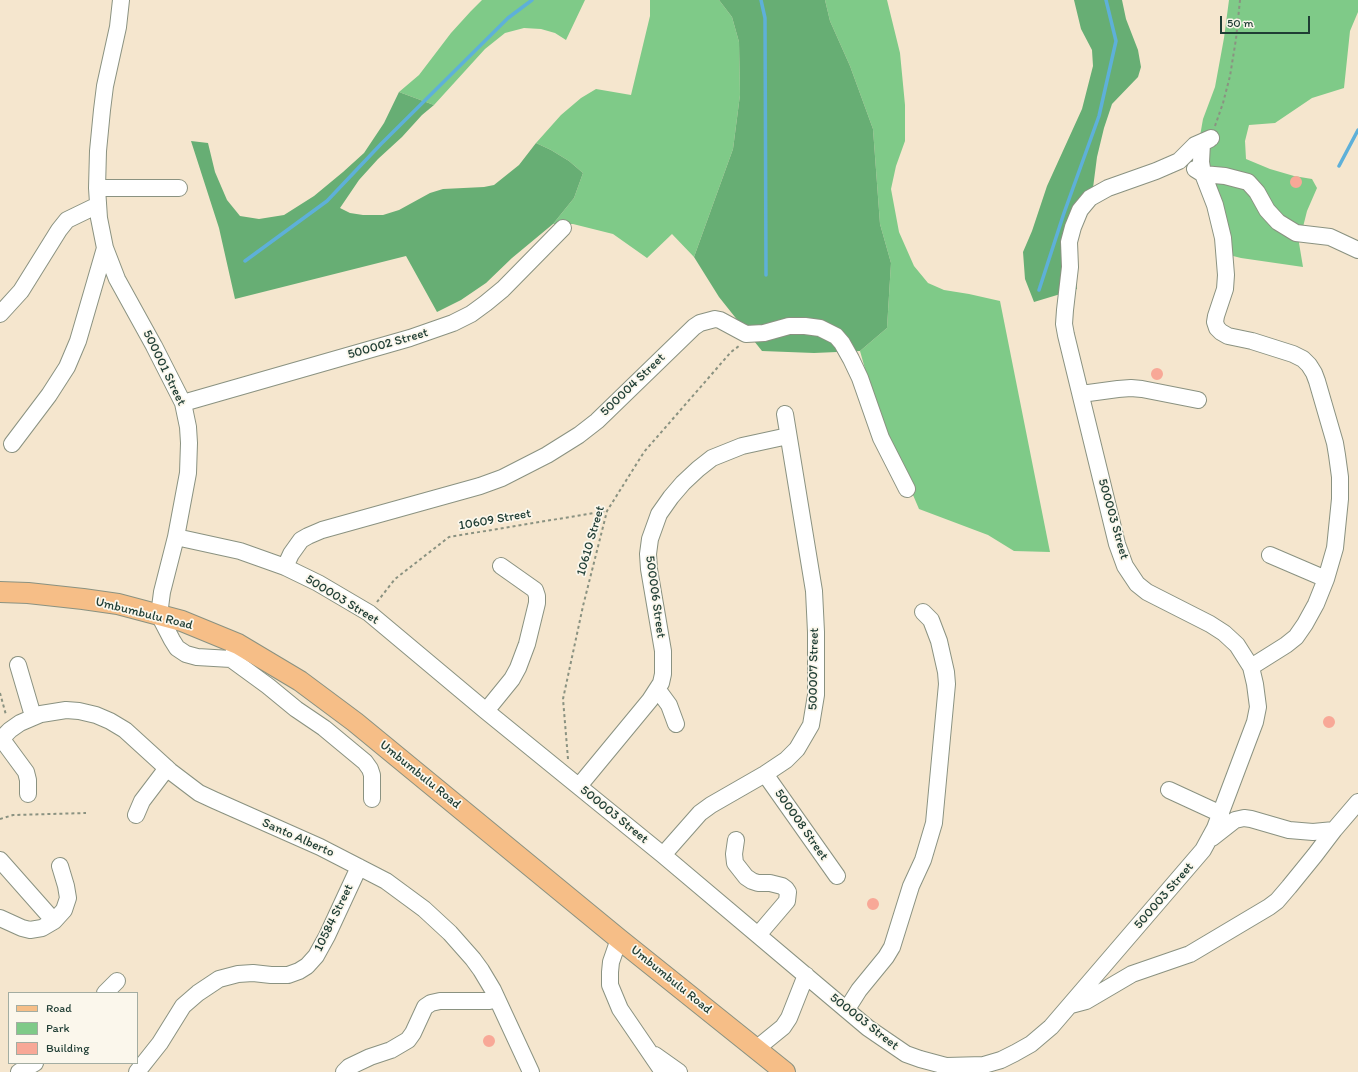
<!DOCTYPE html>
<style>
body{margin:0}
#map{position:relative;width:1358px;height:1072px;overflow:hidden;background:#f5e6ce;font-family:Itim,sans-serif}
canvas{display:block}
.legend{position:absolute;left:8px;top:992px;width:130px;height:72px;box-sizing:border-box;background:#fbf7ec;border:1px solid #a3ada2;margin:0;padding:5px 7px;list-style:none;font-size:12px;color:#1f3d34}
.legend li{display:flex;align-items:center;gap:8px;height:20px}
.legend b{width:20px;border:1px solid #a3ada2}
.scale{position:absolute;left:1220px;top:16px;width:90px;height:18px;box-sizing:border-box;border:2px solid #1f3d34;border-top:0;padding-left:5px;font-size:12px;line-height:14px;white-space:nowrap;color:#1f3d34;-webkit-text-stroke:3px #fbf7ec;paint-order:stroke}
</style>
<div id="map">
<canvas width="1358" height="1072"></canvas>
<ul class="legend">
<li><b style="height:5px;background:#f6be87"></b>Road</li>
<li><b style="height:11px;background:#7fca88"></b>Park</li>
<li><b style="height:11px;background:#f8a897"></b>Building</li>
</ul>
<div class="scale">50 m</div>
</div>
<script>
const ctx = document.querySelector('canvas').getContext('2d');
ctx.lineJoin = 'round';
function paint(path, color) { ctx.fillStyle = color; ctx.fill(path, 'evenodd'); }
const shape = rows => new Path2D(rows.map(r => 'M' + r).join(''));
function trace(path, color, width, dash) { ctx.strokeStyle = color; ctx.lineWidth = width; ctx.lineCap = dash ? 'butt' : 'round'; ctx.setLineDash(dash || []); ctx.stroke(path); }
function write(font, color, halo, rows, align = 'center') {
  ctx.font = font + ' Itim,sans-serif'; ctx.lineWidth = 3.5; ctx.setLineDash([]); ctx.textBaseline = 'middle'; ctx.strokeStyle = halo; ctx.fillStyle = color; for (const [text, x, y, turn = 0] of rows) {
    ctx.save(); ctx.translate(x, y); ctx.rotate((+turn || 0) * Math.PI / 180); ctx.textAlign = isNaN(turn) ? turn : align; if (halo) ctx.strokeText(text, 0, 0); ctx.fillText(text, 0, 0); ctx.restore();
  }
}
paint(shape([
 [482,0,585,0,566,40,555,33,541,29,524,28,505,33,485,49,434,105,399,92,419,75,451,33,471,11],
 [650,0,719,0,732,17,739,42,740,95,733,149,694,257,672,234,647,258,613,234,573,224,553,224,574,198,583,173,569,161,551,150,536,143,561,115,581,98,596,89,631,95,650,16],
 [825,0,887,0,900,53,905,105,905,141,896,166,891,189,899,232,914,266,928,283,944,290,969,294,1000,301,1050,552,1014,551,988,535,919,509,877,411,860,351,887,328,891,263,880,224,873,129,850,66,830,21],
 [1229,0,1358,0,1358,12,1350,31,1344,88,1312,98,1275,123,1249,125,1245,141,1246,159,1270,169,1294,176,1312,179,1317,188,1307,211,1299,243,1303,267,1241,258,1221,253,1200,136,1203,119,1215,87,1224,38]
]), '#7fca88');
paint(shape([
 [719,0,825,0,830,21,850,66,873,129,880,224,891,263,887,328,860,351,814,353,762,351,719,297,694,257,733,149,740,95,739,42,732,17],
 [1074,0,1122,0,1126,19,1138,50,1141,67,1138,77,1112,104,1104,128,1097,157,1093,188,1079,223,1074,262,1077,289,1034,302,1025,279,1023,252,1032,231,1047,186,1082,109,1093,66,1092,50,1081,29],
 [399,92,434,105,422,115,402,137,378,159,359,180,340,208,350,213,363,215,383,215,399,210,430,193,443,189,484,187,494,185,519,165,536,143,551,150,569,161,583,173,574,198,553,224,512,258,486,283,461,300,437,312,406,256,235,299,219,228,191,141,208,143,215,172,227,200,240,216,259,219,284,215,314,196,343,172,364,153,384,123]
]), '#67ae74');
trace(shape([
 [761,0,765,18,766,275],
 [1339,166,1358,130],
 [245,261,327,201,381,144,508,18,532,0],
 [1039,290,1064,213,1099,116,1116,41,1106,0]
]), '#5eb0d9', 3.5);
paint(shape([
 '1290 182a6 6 0 1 1 12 0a6 6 0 1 1-12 0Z',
 '1151 374a6 6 0 1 1 12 0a6 6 0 1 1-12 0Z',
 '1323 722a6 6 0 1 1 12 0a6 6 0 1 1-12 0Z',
 '867 904a6 6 0 1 1 12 0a6 6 0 1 1-12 0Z',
 '483 1041a6 6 0 1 1 12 0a6 6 0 1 1-12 0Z'
]), '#f8a897');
const minor = shape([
 [121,0,118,27,105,86,102,110,98,151,97,188,99,218,105,248,117,279,154,346,183,403,188,427,189,443,188,473,176,537,162,592,159,615,172,640,177,648,186,654,197,657,231,659],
 [1210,139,1202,143,1201,162,1203,174,1215,205,1223,238,1226,275,1225,289,1216,316,1215,322,1217,328,1221,332,1228,336,1252,341,1293,354,1303,359,1309,365,1314,373,1317,381,1335,443,1337,455,1340,477,1340,499,1335,548,1326,579,1316,604,1305,624,1296,637,1286,645,1251,667],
 [1195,169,1203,174,1225,176,1248,182,1257,192,1267,210,1278,222,1296,233,1330,237,1358,250],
 [97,188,179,188],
 [0,314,21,291,59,230,67,220,98,205],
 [1081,394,1118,389,1131,388,1142,389,1198,400],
 [183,403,410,338,453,323,471,314,486,303,503,289,563,228],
 [12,444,49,395,67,367,78,341,105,248],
 [176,537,240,551,285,567,318,583,369,613,486,711,663,855,868,1028,906,1054,920,1059,946,1066,984,1065,1001,1060,1015,1053,1031,1044,1051,1027,1203,850,1215,828,1255,722,1258,707,1255,684,1251,667,1237,645,1224,633,1210,624,1147,592,1137,584,1125,566,1117,544,1066,335,1064,324,1065,310,1070,267,1069,242,1073,227,1080,210,1090,198,1108,188,1156,171,1179,161,1195,145,1211,138],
 [1270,555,1326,579],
 [285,567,291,554,301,540,308,536,322,530,480,486,502,478,547,455,579,435,597,421,694,327,700,323,715,319,720,320,746,334,764,333,789,326,805,326,820,328,836,336,842,343,851,359,860,378,881,438,907,489],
 [235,650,231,659,268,686,296,709,324,728,365,762,370,769,372,775,372,799],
 [18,665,33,716],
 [658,690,669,705,676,724],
 [486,711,512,679,518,668,527,644,537,603,537,596,535,590,501,566],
 [1,738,26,772,28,780,28,794],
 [0,740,10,730,20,723,41,714,66,710,79,711,96,715,110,721,125,730,170,771,199,793,214,800,320,847,386,881,424,909,450,933,473,959,481,970,493,990,531,1072],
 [765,774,837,876],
 [579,786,650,700,661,683,663,674,663,651,649,569,648,554,650,539,659,514,671,497,683,483,698,469,712,458,742,446,788,436],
 [1169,790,1221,814],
 [136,815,142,801,167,768],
 [1212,838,1235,820,1244,818,1251,819,1289,830,1313,832,1334,830],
 [736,840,734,854,735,863,746,877,752,881,758,883,770,883,782,886,786,889,788,892,787,901,758,935],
 [663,855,700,813,711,805,765,774,786,760,797,749,811,725,816,695,816,632,814,591,785,414],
 [0,860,54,921],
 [0,918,22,928,30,930,42,928,54,921,64,910,68,898,66,886,60,866],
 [619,939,611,962,610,972,610,985,620,1009,663,1072],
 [105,993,117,981],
 [1071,1005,1086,1001,1132,974,1190,954,1269,907,1277,901,1289,887,1315,855,1334,830,1358,802],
 [847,1009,859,990,886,957,892,947,911,886,923,860,934,823,947,684,946,672,939,641,931,620,923,612],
 [756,1049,783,1027,789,1018,806,975],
 [655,1055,679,1072],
 [19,1072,35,1063],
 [137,1072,160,1043,183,1006,198,993,219,979,238,974,253,973,271,975,288,975,299,971,307,966,316,956,327,936,359,867],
 [344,1072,349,1067,370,1057,391,1050,408,1040,413,1033,425,1007,431,1003,440,1001,489,1001,497,999]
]);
const major = shape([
 [0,592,28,593,83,599,118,604,182,621,238,644,300,681,355,722,619,939,785,1072]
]);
trace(minor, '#8a9281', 18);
trace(major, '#8a9281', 22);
trace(shape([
 [1215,126,1223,103,1230,76,1236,39,1240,0],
 [377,602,395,579,449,537,606,511],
 [0,693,6,715],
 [568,759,563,699,583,606,607,511,644,452,731,352,739,346],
 [0,819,13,815,86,813]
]), '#8a9281', 2, [3, 3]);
trace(minor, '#fff', 16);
trace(major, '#f6be87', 20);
write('13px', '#1f3d34', '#fbf7ec', [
 ["500002 Street",388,344,-16],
 ["500001 Street",164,368,64],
 ["500004 Street",633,385,-44],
 ["500003 Street",1113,519,74],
 ["10609 Street",495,520,-10],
 ["10610 Street",591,541,-74],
 ["500006 Street",655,597,82],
 ["500003 Street",342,600,31],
 ["Umbumbulu Road",144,614,14],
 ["500007 Street",814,669,-89],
 ["Umbumbulu Road",420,775,39],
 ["500003 Street",614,815,39],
 ["500008 Street",801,825,55],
 ["Santo Alberto",298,838,24],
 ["500003 Street",1164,896,-49],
 ["10584 Street",334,918,-64],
 ["Umbumbulu Road",671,980,39],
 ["500003 Street",864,1022,38]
]);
</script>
